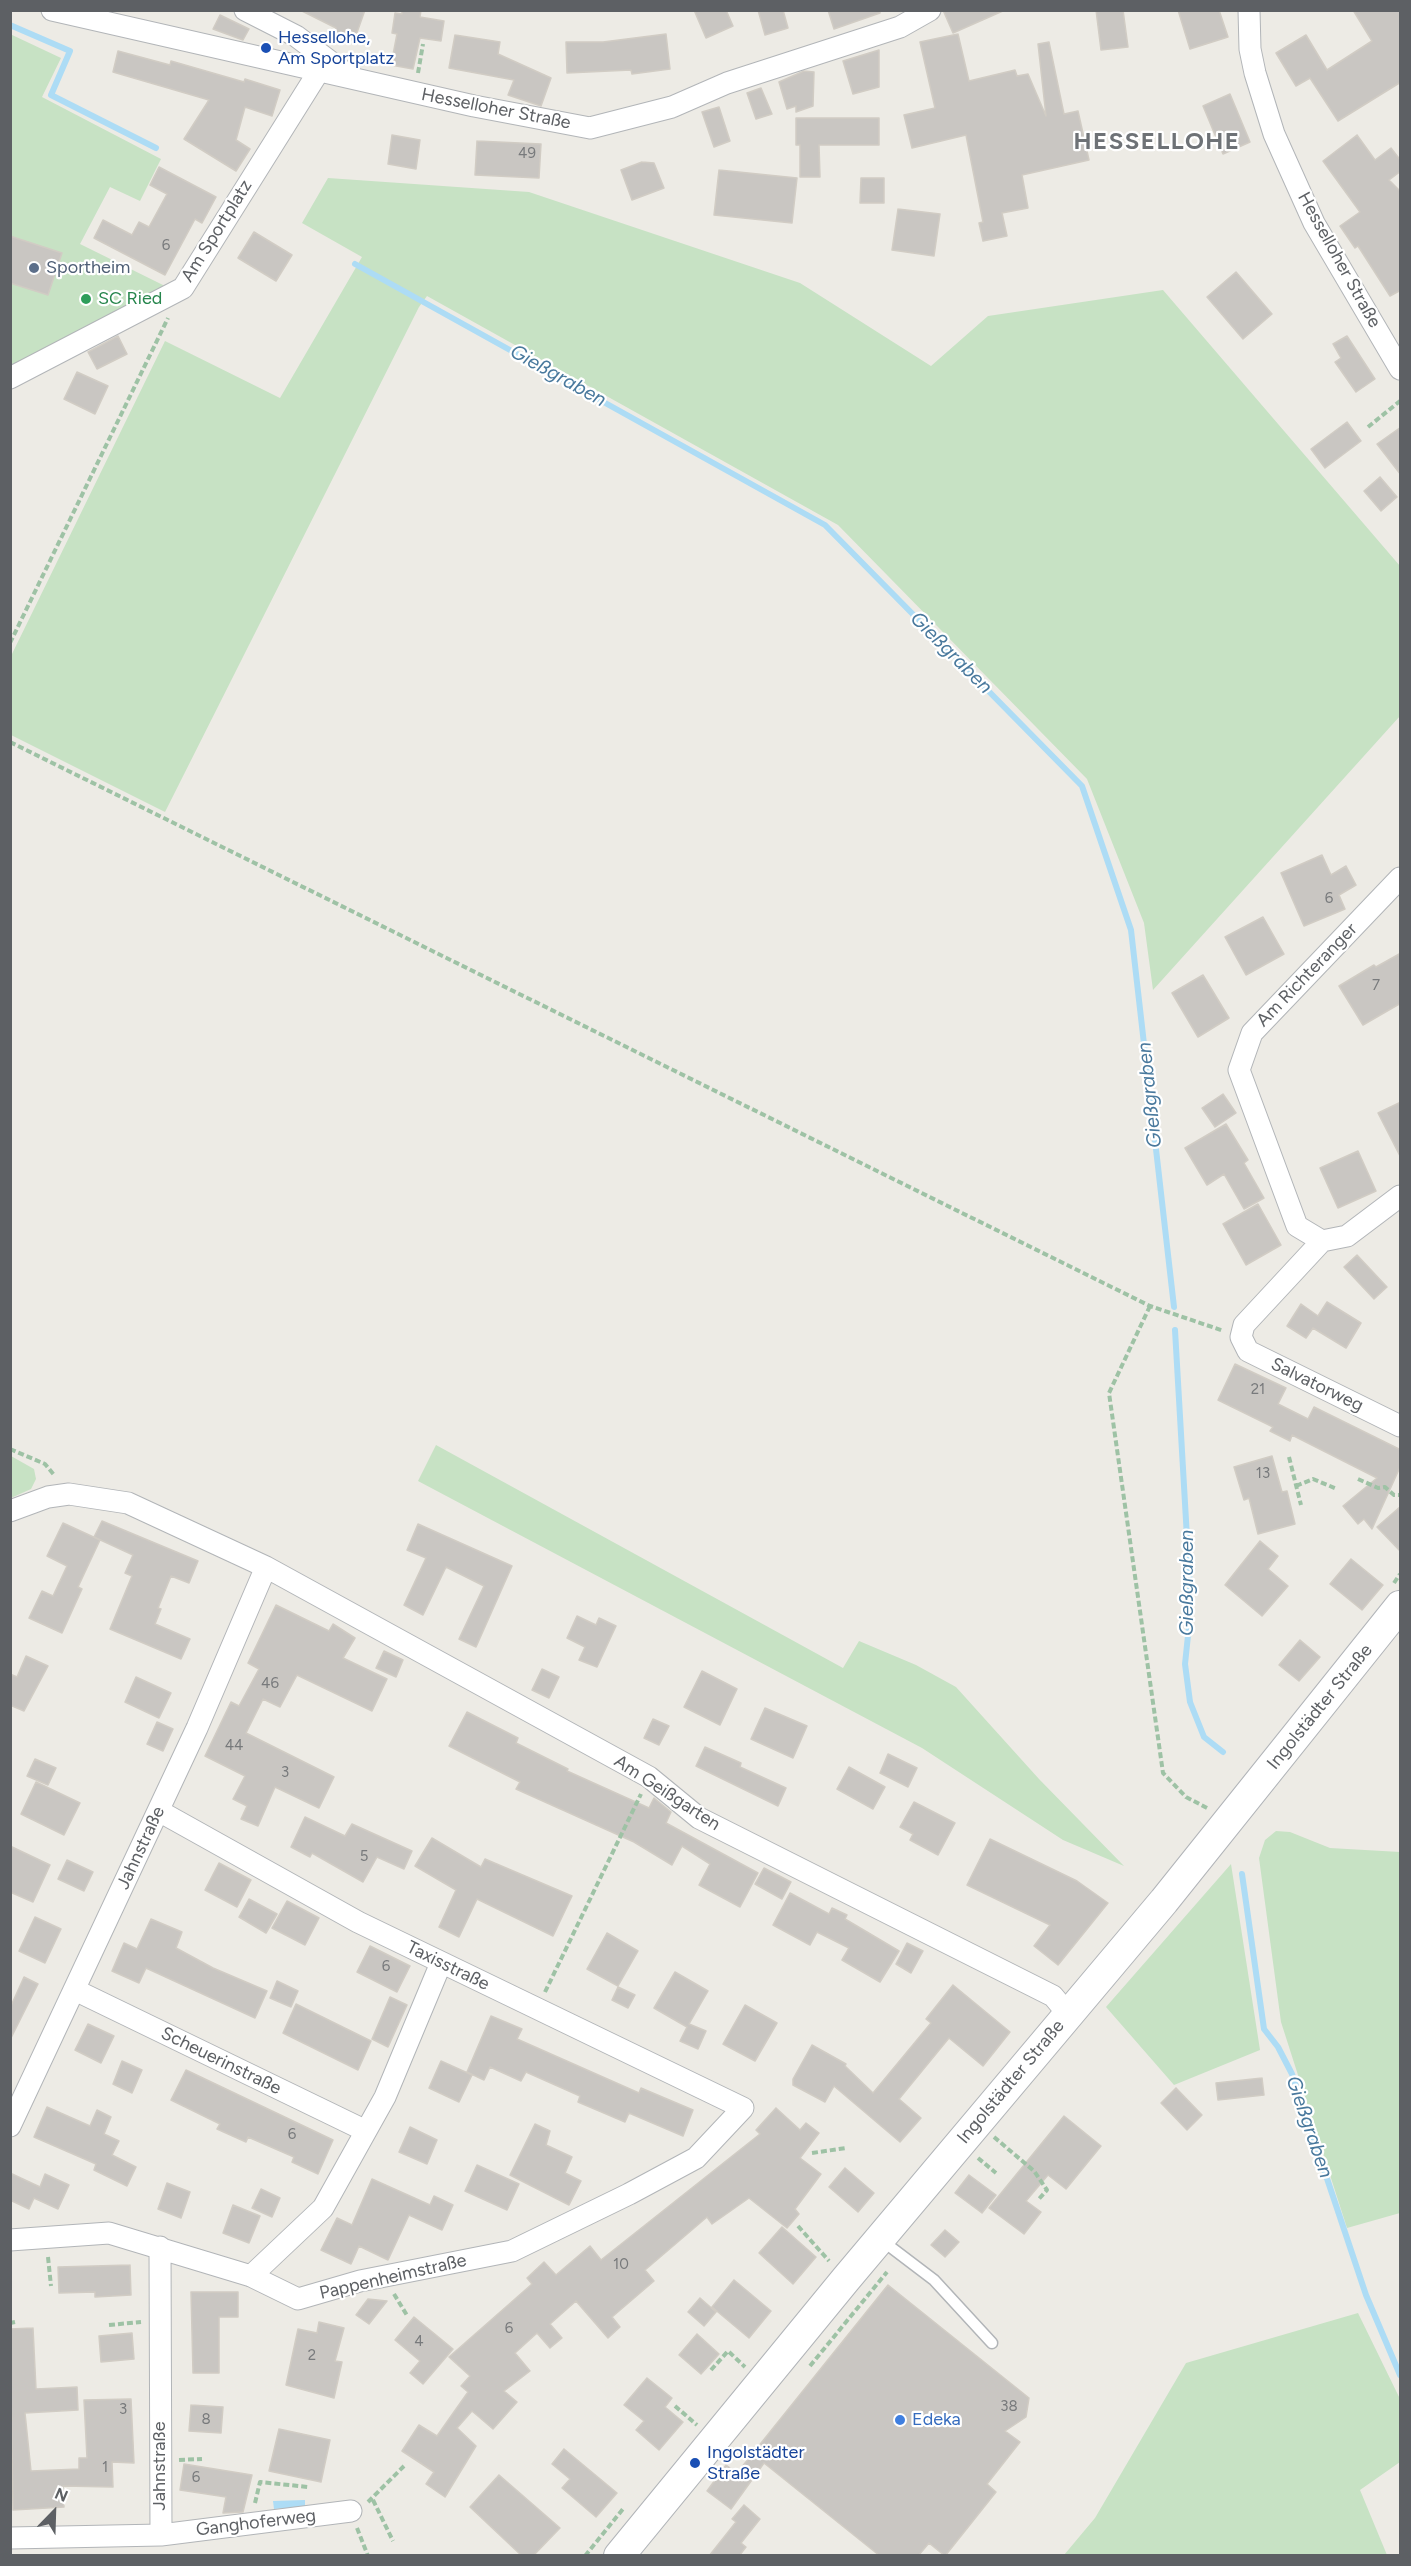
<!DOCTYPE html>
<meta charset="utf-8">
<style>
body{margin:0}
#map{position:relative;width:1411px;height:2566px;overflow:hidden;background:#edebe5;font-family:Figtree,sans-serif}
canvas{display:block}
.frame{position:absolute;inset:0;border:12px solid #5d6064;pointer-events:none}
.north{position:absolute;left:24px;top:2482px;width:60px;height:60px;-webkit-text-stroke:4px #fff;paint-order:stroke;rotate:23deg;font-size:16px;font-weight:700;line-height:24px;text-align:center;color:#5d6064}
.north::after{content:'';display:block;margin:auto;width:21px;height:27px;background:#5d6064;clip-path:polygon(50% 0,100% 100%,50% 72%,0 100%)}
</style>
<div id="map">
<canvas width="1411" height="2566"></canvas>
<div class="frame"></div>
<div class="north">N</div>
</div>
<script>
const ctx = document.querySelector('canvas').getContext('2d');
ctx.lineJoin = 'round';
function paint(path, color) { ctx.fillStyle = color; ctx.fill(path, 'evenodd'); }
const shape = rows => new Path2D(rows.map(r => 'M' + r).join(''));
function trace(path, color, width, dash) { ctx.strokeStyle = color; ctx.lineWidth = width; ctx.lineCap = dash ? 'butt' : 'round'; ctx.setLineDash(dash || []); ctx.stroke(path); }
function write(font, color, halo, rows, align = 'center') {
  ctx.font = font + ' Figtree,sans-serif'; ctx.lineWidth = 4.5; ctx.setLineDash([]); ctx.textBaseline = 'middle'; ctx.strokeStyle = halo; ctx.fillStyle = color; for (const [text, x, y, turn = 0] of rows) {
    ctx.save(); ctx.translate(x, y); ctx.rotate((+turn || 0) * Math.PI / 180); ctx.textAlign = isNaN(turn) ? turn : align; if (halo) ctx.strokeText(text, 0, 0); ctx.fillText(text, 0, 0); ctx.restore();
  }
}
paint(shape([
 [10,34,61,58,42,97,161,159,140,201,110,187,80,244,163,285,159,312,11,387],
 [328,178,529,192,800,283,931,366,988,316,1163,290,1400,566,1400,716,1153,990,1144,923,1087,779,838,525,427,296,419,307,165,812,11,735,11,656,165,341,280,398,362,257,302,223],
 [436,1445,843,1668,859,1641,916,1665,956,1687,1039,1779,1124,1866,1063,1840,922,1748,418,1481],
 [11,1456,34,1469,36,1479,31,1489,11,1498],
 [1276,1831,1290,1832,1330,1848,1400,1852,1400,2213,1347,2228,1281,2022,1259,1858,1265,1840],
 [1231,1864,1260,2050,1174,2085,1106,2007],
 [1358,2313,1400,2399,1400,2462,1360,2490,1387,2555,1064,2555,1095,2518,1186,2363]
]), '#c7e2c4');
paint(shape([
 [305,2500,305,2507,274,2509,273,2501]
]), '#addcf5');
trace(shape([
 [10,25,70,51,51,95,156,148],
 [355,264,825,525,1082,786,1131,930,1174,1307],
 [1175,1330,1191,1607,1185,1664,1190,1702,1204,1737,1223,1752],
 [1242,1874,1264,2029,1278,2047,1292,2074,1366,2295,1400,2375]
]), '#addcf5', 6);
const building = shape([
 [300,10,365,10,354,41,334,33,336,28,300,10],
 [402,10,421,10,420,17,444,21,441,41,420,38,413,69,391,65,397,34,392,33,395,13,402,14,402,10],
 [694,10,726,10,733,26,706,38,694,10],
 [758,10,783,10,788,28,765,35,758,10],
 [828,10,880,10,880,13,834,29,828,10],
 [943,10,1005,10,953,33,943,10],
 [1096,10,1123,10,1128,47,1101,50,1096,10],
 [1178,10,1219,10,1228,37,1190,49,1178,10],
 [1353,10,1401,10,1401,82,1338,121,1310,78,1296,86,1276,53,1306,35,1327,70,1372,41,1353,10],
 [220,15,249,29,243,40,213,29,220,15],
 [666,34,670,69,632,74,631,70,567,73,566,42,603,42,666,34],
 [958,34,969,81,1015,70,1017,76,1028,74,1046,116,1038,44,1049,42,1064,114,1078,111,1089,160,1022,175,1028,208,1002,213,1007,236,983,241,979,223,983,222,966,135,912,148,904,115,935,108,920,42,958,34],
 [455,35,500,42,498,54,551,78,541,106,508,95,514,80,449,68,455,35],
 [879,50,879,87,853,94,843,61,879,50],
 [118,51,170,65,171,61,244,82,245,79,280,90,272,116,245,107,236,140,250,149,236,171,184,139,209,100,113,72,118,51],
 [804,71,814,72,813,106,796,112,796,106,787,109,779,82,804,71],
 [761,88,772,114,756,119,747,93,761,88],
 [1230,94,1250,142,1223,154,1203,106,1230,94],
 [719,107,730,141,714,147,702,112,719,107],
 [796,118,879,118,879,145,819,145,820,177,800,177,800,145,796,145,796,118],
 [392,135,420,140,416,169,388,164,392,135],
 [1357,135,1375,160,1391,148,1401,161,1401,171,1389,180,1401,192,1401,290,1390,296,1358,246,1355,248,1340,226,1360,212,1323,161,1357,135],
 [477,141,541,144,539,178,475,175,477,141],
 [642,162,654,163,664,188,632,200,621,170,642,162],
 [159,167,216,197,202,223,195,219,165,275,94,238,103,220,132,235,139,222,149,227,167,194,150,185,159,167],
 [719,170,797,178,792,223,714,215,719,170],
 [861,178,884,178,884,203,860,203,861,178],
 [898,209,940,214,934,256,892,250,898,209],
 [254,232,292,255,276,281,238,258,254,232],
 [10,236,62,253,48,295,10,283,10,236],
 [1236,272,1272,314,1243,339,1207,297,1236,272],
 [118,336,127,354,97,369,88,352,118,336],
 [1347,336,1375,379,1356,392,1335,362,1341,358,1333,344,1347,336],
 [77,372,108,386,95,414,64,399,77,372],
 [1347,422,1361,441,1325,468,1311,449,1347,422],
 [1401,427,1401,475,1377,444,1401,427],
 [1380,477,1397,497,1381,511,1364,491,1380,477],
 [1322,855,1331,875,1346,866,1356,885,1339,895,1345,909,1304,926,1281,873,1322,855],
 [1263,917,1284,954,1246,975,1225,937,1263,917],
 [1401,953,1401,1003,1363,1025,1339,986,1374,965,1376,967,1401,953],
 [1203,975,1229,1018,1198,1037,1172,993,1203,975],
 [1223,1094,1236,1113,1215,1127,1202,1108,1223,1094],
 [1401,1102,1401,1158,1378,1113,1401,1102],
 [1226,1124,1248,1160,1244,1163,1264,1198,1244,1209,1224,1174,1207,1185,1185,1148,1226,1124],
 [1358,1151,1376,1191,1338,1208,1320,1168,1358,1151],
 [1258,1204,1281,1245,1246,1265,1223,1224,1258,1204],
 [1357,1255,1387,1287,1374,1299,1344,1267,1357,1255],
 [1327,1302,1361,1323,1346,1348,1313,1328,1306,1338,1287,1326,1301,1304,1318,1316,1327,1302],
 [1235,1364,1286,1388,1278,1404,1308,1419,1314,1407,1401,1450,1401,1465,1372,1529,1364,1519,1358,1524,1343,1506,1377,1478,1292,1435,1290,1441,1270,1431,1273,1427,1218,1400,1235,1364],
 [1272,1456,1282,1492,1287,1491,1295,1524,1258,1534,1249,1498,1244,1500,1234,1467,1272,1456],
 [1401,1506,1401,1552,1377,1527,1401,1506],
 [102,1521,198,1561,189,1583,171,1576,158,1608,161,1609,155,1624,190,1639,181,1659,110,1629,132,1576,125,1573,133,1555,94,1537,102,1521],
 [63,1523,100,1540,78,1587,82,1589,62,1633,29,1618,42,1591,53,1596,67,1566,47,1556,63,1523],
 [418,1524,512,1566,476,1647,459,1639,484,1586,446,1567,423,1615,404,1605,426,1558,407,1550,418,1524],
 [1260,1541,1278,1556,1268,1569,1288,1586,1262,1616,1225,1585,1260,1541],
 [1351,1559,1383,1585,1362,1610,1330,1584,1351,1559],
 [276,1605,329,1631,333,1624,355,1638,343,1658,387,1679,372,1711,297,1675,280,1707,263,1699,246,1733,334,1777,319,1808,275,1787,258,1826,241,1819,247,1806,233,1799,245,1776,205,1756,231,1702,239,1706,259,1669,248,1663,276,1605],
 [577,1616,596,1625,599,1618,616,1626,597,1667,579,1660,585,1647,567,1638,577,1616],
 [1300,1640,1320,1657,1299,1681,1279,1665,1300,1640],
 [384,1651,403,1660,396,1677,376,1668,384,1651],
 [26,1656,48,1666,24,1711,10,1705,10,1674,17,1677,26,1656],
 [542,1669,559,1677,549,1698,532,1690,542,1669],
 [702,1671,737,1689,720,1725,684,1707,702,1671],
 [136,1677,171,1693,159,1718,125,1702,136,1677],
 [765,1708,807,1726,793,1758,751,1739,765,1708],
 [467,1712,518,1738,516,1743,568,1769,567,1771,649,1808,654,1798,671,1812,666,1823,758,1873,740,1907,699,1885,710,1864,682,1846,672,1865,634,1842,516,1789,520,1782,449,1746,467,1712],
 [653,1719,669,1726,659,1745,644,1738,653,1719],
 [157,1722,173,1729,163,1751,147,1744,157,1722],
 [705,1747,741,1763,740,1767,786,1788,778,1806,696,1766,705,1747],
 [888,1754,917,1768,908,1787,880,1773,888,1754],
 [35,1759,56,1768,48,1785,27,1776,35,1759],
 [849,1767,885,1787,873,1809,837,1789,849,1767],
 [36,1782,80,1803,64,1835,21,1814,36,1782],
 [914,1802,955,1823,938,1855,910,1840,913,1834,900,1827,914,1802],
 [305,1817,345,1836,352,1824,412,1851,404,1869,377,1857,363,1882,312,1853,310,1857,291,1847,305,1817],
 [432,1838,481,1867,485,1859,572,1896,553,1936,477,1899,459,1937,439,1927,456,1890,415,1866,432,1838],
 [990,1839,1077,1881,1108,1903,1058,1965,1034,1946,1050,1925,967,1885,990,1839],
 [10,1846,50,1865,33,1902,10,1892,10,1846],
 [67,1860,93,1872,84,1891,58,1879,67,1860],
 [219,1863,251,1880,237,1907,205,1890,219,1863],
 [764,1868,791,1882,782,1899,755,1884,764,1868],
 [790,1893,829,1914,832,1908,847,1915,845,1919,899,1951,880,1982,842,1960,849,1948,817,1932,810,1945,773,1925,790,1893],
 [249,1899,277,1914,266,1933,239,1917,249,1899],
 [287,1901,319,1918,305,1945,272,1928,287,1901],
 [35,1917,61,1929,45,1963,19,1951,35,1917],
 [151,1919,182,1932,176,1948,213,1968,267,1991,255,2018,146,1968,139,1983,112,1971,124,1943,137,1949,151,1919],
 [607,1933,638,1951,618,1986,587,1969,607,1933],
 [907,1943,923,1951,911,1973,896,1964,907,1943],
 [370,1946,410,1966,397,1992,357,1972,370,1946],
 [675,1972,708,1991,689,2024,706,2031,698,2049,680,2041,687,2027,654,2008,675,1972],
 [24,1977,38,1984,10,2040,10,2008,24,1977],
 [277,1981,298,1991,291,2007,270,1998,277,1981],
 [953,1985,1010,2032,983,2066,949,2038,899,2099,921,2118,900,2142,834,2086,825,2102,793,2085,793,2079,812,2045,846,2064,845,2066,873,2093,931,2023,926,2019,953,1985],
 [618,1987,635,1995,628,2008,612,2000,618,1987],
 [390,1997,407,2005,388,2047,372,2039,390,1997],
 [296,2004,371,2041,358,2070,283,2033,296,2004],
 [745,2005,777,2023,755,2061,723,2044,745,2005],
 [491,2016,522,2029,517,2039,639,2093,641,2088,693,2110,683,2136,629,2113,625,2122,578,2102,580,2096,526,2072,521,2081,490,2067,484,2080,467,2072,491,2016],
 [88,2024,114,2036,101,2063,75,2050,88,2024],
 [122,2061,142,2070,132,2093,113,2084,122,2061],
 [441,2061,472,2075,459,2102,429,2088,441,2061],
 [186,2070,333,2140,318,2174,292,2162,294,2157,248,2137,246,2142,217,2129,220,2124,171,2100,186,2070],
 [1262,2078,1264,2095,1218,2100,1216,2083,1262,2078],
 [1176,2088,1202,2115,1187,2130,1161,2103,1176,2088],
 [47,2107,90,2126,97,2110,111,2117,104,2134,119,2141,112,2155,136,2167,127,2186,94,2170,96,2164,34,2137,47,2107],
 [776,2108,800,2130,806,2123,819,2133,800,2158,821,2174,795,2209,799,2214,787,2228,749,2198,712,2224,707,2217,645,2270,654,2281,612,2317,620,2327,608,2338,576,2301,550,2324,562,2338,550,2348,537,2333,515,2353,530,2371,504,2391,517,2402,493,2429,472,2411,457,2428,476,2446,445,2497,426,2484,434,2472,402,2451,419,2425,437,2436,468,2392,461,2386,470,2376,449,2357,532,2284,527,2278,544,2262,556,2275,590,2246,601,2260,760,2134,756,2130,776,2108],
 [1064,2116,1101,2146,1066,2189,1048,2175,1026,2201,1041,2212,1024,2234,989,2208,1064,2116],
 [535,2124,550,2131,546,2145,572,2157,565,2173,581,2181,569,2205,510,2175,535,2124],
 [410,2127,437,2140,427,2164,399,2152,410,2127],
 [477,2165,519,2184,507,2210,465,2191,477,2165],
 [845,2168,874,2193,858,2212,829,2187,845,2168],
 [10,2173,40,2187,45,2174,69,2185,58,2209,34,2198,29,2209,10,2200,10,2173],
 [969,2175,996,2195,982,2213,955,2193,969,2175],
 [372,2179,430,2205,434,2196,453,2205,442,2230,409,2215,388,2260,359,2246,351,2264,321,2250,337,2218,352,2225,372,2179],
 [167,2183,190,2192,181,2218,158,2209,167,2183],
 [261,2189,280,2198,272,2217,252,2208,261,2189],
 [233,2205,260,2216,249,2243,223,2233,233,2205],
 [782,2227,816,2257,793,2284,759,2253,782,2227],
 [945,2230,959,2242,945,2257,931,2245,945,2230],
 [130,2265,131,2295,95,2297,95,2292,59,2293,58,2267,130,2265],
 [734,2280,771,2311,749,2338,712,2307,734,2280],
 [888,2285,1029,2398,1026,2417,1005,2431,1020,2442,987,2484,996,2492,945,2556,929,2543,918,2556,880,2556,764,2463,731,2509,707,2491,726,2465,737,2473,888,2285],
 [191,2292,238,2292,238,2317,219,2317,219,2373,193,2373,191,2292],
 [700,2298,716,2312,704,2326,688,2312,700,2298],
 [368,2299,387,2301,369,2324,356,2315,368,2299],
 [414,2317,453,2349,423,2384,410,2373,420,2361,395,2340,414,2317],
 [319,2322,344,2328,335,2361,342,2362,334,2398,286,2385,298,2329,317,2333,319,2322],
 [33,2328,36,2389,77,2387,78,2410,25,2413,31,2471,79,2469,79,2458,87,2458,84,2400,131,2399,134,2463,112,2462,113,2487,63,2486,64,2507,13,2510,10,2329,33,2328],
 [132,2333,134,2359,101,2362,99,2336,132,2333],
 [697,2334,719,2354,701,2374,679,2355,697,2334],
 [647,2378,672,2398,665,2407,683,2422,659,2450,636,2430,644,2421,624,2405,647,2378],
 [191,2405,223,2407,221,2433,189,2431,191,2405],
 [279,2429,330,2440,321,2482,269,2471,279,2429],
 [564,2449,617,2493,596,2517,562,2488,570,2479,552,2464,564,2449],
 [184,2464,252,2475,243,2512,223,2513,226,2497,180,2490,184,2464],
 [499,2475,560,2528,533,2556,522,2556,470,2507,499,2475],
 [744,2505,760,2519,741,2543,746,2547,739,2556,709,2556,736,2522,732,2519,744,2505]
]);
paint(building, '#c9c6c2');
trace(building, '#d1ccc4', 1.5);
const service = shape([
 [880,2239,934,2280,992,2343]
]);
const minor = shape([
 [52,10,474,106,590,128,672,107,727,83,900,27,930,10],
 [245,10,296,36,348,75],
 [1249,10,1250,49,1255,73,1274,134,1314,223,1400,369],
 [10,378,183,288,319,71],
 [1400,878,1252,1033,1239,1070,1297,1226,1322,1241,1347,1236,1400,1196],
 [1322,1241,1244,1325,1241,1337,1248,1351,1400,1426],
 [10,1511,48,1497,69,1494,128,1503,266,1567,649,1777,699,1818,1053,1996,1068,2014],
 [75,1990,366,2131],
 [10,2126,197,1728,266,1567],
 [10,2240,109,2233,251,2276,298,2299,360,2281,512,2251,629,2194,696,2158,743,2108,358,1922,159,1811],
 [251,2276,323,2208,385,2097,441,1963],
 [161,2535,351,2511],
 [10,2538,161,2535,160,2247]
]);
const secondary = shape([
 [619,2556,846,2279,1164,1901,1400,1606]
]);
trace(service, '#b2b5b8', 13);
trace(minor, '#b2b5b8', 23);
trace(secondary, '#b1b4b8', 32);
trace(shape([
 [418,73,423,44],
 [1368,427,1400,401],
 [10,643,168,318],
 [10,742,1150,1306,1224,1331],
 [1150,1306,1109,1393,1163,1773,1186,1797,1207,1808],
 [10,1449,45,1464,55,1476],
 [1289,1457,1301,1505],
 [1358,1479,1378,1488,1385,1487,1394,1495,1400,1495],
 [1296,1486,1313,1479,1337,1489],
 [1394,1583,1400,1574],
 [545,1992,641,1794],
 [994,2137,1034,2171,1047,2190,1038,2200],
 [812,2153,846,2148],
 [978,2158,996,2173],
 [798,2226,829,2261],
 [48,2257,51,2286],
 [394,2294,408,2317],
 [10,2323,15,2322],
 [109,2325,141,2322],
 [810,2366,887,2272],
 [711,2370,728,2351,745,2367],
 [675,2406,697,2425],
 [179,2460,202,2459],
 [373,2500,393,2541],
 [368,2502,404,2466],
 [255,2503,260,2482,308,2487],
 [357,2528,368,2556],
 [585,2556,623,2509]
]), '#9ec2a5', 4, [6, 3]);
trace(service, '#fff', 10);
trace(minor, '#fff', 21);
trace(secondary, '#fff', 30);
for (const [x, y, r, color] of [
 [266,48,6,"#1a4fb4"],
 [34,268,6,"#5c6f8a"],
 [86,299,6,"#2e9e5b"],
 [900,2420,6,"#3f7fe0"],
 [695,2463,6,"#1a4fb4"]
]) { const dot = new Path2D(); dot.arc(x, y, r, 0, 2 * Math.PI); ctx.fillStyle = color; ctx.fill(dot); trace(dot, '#fff', 2); }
write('15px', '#787a7c', null, [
 ["49",527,154],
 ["6",166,246],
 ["6",1329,899],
 ["7",1376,986],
 ["21",1258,1390],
 ["13",1263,1474],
 ["46",270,1684],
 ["44",234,1746],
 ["3",285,1773],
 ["5",364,1857],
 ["6",386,1967],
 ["6",292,2135],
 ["10",621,2265],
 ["6",509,2329],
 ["4",419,2342],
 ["2",312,2356],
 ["38",1009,2407],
 ["3",123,2410],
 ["8",206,2420],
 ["1",105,2468],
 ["6",196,2478]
]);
write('18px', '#164399', '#fff', [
 ["Hessellohe,",278,38],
 ["Am Sportplatz",278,59],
 ["Ingolstädter",707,2453],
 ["Straße",707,2474]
], 'left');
write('18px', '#5d6064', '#fff', [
 ["Hesselloher Straße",496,109,11],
 ["Am Sportplatz",217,231,-58],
 ["Hesselloher Straße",1339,260,61],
 ["Am Richteranger",1307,975,-46],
 ["Salvatorweg",1317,1385,26],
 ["Ingolstädter Straße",1320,1707,-51],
 ["Am Geißgarten",667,1793,33],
 ["Jahnstraße",141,1848,-65],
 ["Taxisstraße",448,1966,26],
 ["Scheuerinstraße",221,2061,26],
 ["Ingolstädter Straße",1011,2082,-50],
 ["Pappenheimstraße",393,2277,-13],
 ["Jahnstraße",160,2466,-90],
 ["Ganghoferweg",256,2523,-7]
]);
write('18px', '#4e5e75', '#fff', [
 ["Sportheim",46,268]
], 'left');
write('18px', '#27864d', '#fff', [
 ["SC Ried",98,299]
], 'left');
write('18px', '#366cbe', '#fff', [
 ["Edeka",912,2420]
], 'left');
write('italic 20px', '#49799d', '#fff', [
 ["Gießgraben",558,376,29],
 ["Gießgraben",951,653,45],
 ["Gießgraben",1150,1095,-96],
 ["Gießgraben",1187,1583,-90],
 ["Gießgraben",1309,2127,71]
]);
ctx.letterSpacing = '1.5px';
write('bold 24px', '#6e7276', '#fff', [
 ["HESSELLOHE",1157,142]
]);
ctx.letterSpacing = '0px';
</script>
